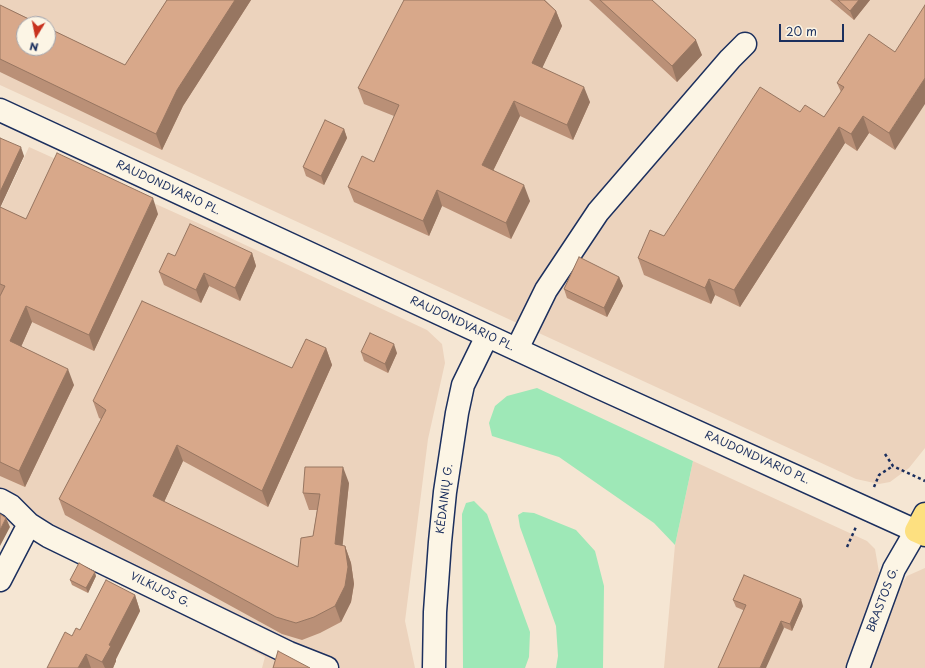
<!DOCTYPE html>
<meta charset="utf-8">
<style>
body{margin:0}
#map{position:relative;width:925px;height:668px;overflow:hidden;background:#f5e6d3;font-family:"Playpen Sans",sans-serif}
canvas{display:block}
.north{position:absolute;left:16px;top:16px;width:40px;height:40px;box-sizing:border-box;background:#fcf5e5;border:1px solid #a2a6af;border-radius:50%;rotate:190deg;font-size:11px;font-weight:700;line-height:16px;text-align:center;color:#1b2f5e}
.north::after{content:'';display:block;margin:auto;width:14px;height:18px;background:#c8321e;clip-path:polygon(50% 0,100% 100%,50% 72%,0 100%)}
.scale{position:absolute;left:779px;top:24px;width:65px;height:18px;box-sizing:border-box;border:2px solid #1b2f5e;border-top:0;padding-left:5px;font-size:12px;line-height:14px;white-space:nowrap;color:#1b2f5e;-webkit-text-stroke:3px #fcf5e5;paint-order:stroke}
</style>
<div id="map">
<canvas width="925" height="668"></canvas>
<div class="north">N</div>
<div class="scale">20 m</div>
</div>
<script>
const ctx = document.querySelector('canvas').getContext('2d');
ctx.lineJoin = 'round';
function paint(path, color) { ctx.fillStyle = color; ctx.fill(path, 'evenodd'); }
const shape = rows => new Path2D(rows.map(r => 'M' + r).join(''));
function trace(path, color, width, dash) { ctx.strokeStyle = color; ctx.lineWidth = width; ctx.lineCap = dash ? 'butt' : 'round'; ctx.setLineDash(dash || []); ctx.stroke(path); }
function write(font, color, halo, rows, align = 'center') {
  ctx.font = font + ' "Playpen Sans",sans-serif'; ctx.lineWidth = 4; ctx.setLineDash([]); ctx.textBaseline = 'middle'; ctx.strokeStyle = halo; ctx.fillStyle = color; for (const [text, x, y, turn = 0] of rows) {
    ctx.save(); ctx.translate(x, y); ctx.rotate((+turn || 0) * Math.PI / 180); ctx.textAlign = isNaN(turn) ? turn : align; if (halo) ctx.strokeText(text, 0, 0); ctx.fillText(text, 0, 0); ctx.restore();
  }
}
paint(shape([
 [0,0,925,0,925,448,909,468,890,482,879,484,856,479,0,85],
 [24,24,48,24,48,48,24,48],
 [29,147,209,228,427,330,442,344,445,363,428,439,405,621,415,668,262,668,265,657,0,519,0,209],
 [693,461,867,541,875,549,879,572,876,586,848,668,664,668,675,545],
 [925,568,925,668,869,668,895,593,907,576]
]), '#ecd3bd');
paint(shape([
 [537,388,693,461,675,545,654,523,559,457,492,436,489,423,495,406,507,396],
 [474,501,487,514,530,632,529,657,525,668,463,668,462,514,466,503],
 [523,512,534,513,576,530,595,551,604,586,603,668,556,668,558,656,556,626,520,527,518,515]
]), '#9ee8b7');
const minor = shape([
 [517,349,546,290,598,212,730,59,745,44],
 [0,500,11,506,29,524,48,536,289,653,327,668],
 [0,580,29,524],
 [858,668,894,569,916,531]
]);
const secondary = shape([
 [0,110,598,387,916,531],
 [434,668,435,612,440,542,445,492,457,413,463,385,487,336]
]);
const primary = shape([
 [925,514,916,531,925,535]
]);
trace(minor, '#1b2f5e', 25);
trace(secondary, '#1b2f5e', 25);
trace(primary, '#1b2f5e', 25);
trace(shape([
 [885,454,893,466,925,481],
 [874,487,879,475,893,466],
 [847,547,856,527]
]), '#1b2f5e', 2.5, [3, 3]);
trace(minor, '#fcf5e5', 22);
trace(secondary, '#fcf5e5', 22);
trace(primary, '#fde080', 22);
paint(shape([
 [167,0,251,0,183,106,162,150,0,72,0,5,125,65],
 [545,0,556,11,562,26,542,68,590,102,573,140,520,116,493,171,530,201,511,239,442,206,429,236,354,202,348,187,374,162,394,116,364,104,358,88],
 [589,0,652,0,702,55,677,82],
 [830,0,870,0,854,20],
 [869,34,895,150,869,133,857,151,845,143,740,307,715,295,711,304,644,275,638,258,664,236,800,112,824,117,841,92,837,83],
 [344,129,347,138,324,185,306,176,303,167],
 [0,138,24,156,0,207,26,219,158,214,94,351,32,322,21,347,74,385,25,487,0,476],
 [252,253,256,266,240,301,209,286,201,303,164,285,159,272,175,256],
 [619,277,623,286,607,317,567,298,564,289],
 [326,348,332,365,268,507,183,461,164,502,298,567,313,536,317,510,309,510,303,493,349,483,342,546,345,546,351,563,354,584,351,602,341,622,320,633,302,640,282,634,65,515,59,499,101,419,99,418,93,401,292,368],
 [361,352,397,353,388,373,364,361],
 [96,576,88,593,72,585,70,580],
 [135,595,140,611,116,659,116,661,113,668,47,668,72,636],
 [733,600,803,606,792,631,736,607]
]), '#ba9077');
paint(shape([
 [235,0,251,0,183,106,162,150,156,134,177,90],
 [859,0,870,0,854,20,850,11],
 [556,11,562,26,537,79,532,63],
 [696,40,702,55,677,82,672,66],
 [925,78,925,104,895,150,889,133],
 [584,87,590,102,573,140,567,125],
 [514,101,520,116,488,181,482,165],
 [863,116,869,133,857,151,851,134],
 [839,127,845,143,740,307,734,290],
 [344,129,347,138,324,185,321,176],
 [21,147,24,156,0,208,0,192],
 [524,185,530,201,511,239,506,223],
 [437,190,442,206,429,236,423,221],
 [153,198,158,214,94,351,89,335],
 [252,253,256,266,240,301,235,288],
 [204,273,209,286,201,303,196,290],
 [619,277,623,286,607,317,604,308],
 [709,279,715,295,711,304,705,288],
 [26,306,32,322,16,358,10,341],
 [394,344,397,353,388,373,385,364],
 [326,348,332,365,268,507,262,491],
 [68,369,74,385,25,487,19,471],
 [177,445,183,461,159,513,153,496],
 [343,467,349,483,341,561,335,544],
 [6,518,10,527,0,546,0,530],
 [345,546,351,563,354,584,351,602,341,622,335,606],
 [95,572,96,576,88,593,86,588],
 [135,595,140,611,116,659,116,661,113,668,105,668,102,662,109,645],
 [801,599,803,606,792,631,790,624],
 [781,621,784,628,766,668,760,668],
 [86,654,91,668,78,668]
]), '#977661');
const building = shape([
 [167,0,235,0,177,90,156,134,0,59,0,5,39,24,24,24,24,48,48,48,48,28,125,65,167,0],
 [404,0,544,0,556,11,532,63,584,87,567,125,514,101,482,165,524,185,506,223,437,190,423,221,348,187,362,156,374,162,399,105,358,88,404,0],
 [600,0,652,0,696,40,672,66,600,0],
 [838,0,859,0,850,11,838,0],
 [925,5,925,78,889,133,863,116,851,134,839,127,734,290,709,279,705,288,638,258,650,230,664,236,760,87,800,112,805,105,824,117,844,87,837,83,869,34,895,52,925,5],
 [325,120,344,129,321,176,303,167,325,120],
 [0,138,21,147,0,192,0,138],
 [57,153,153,198,89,335,26,306,10,341,68,369,19,471,0,462,0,296,5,286,0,284,0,207,26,219,57,153],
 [190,224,252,253,235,288,204,273,196,290,159,272,168,253,175,256,190,224],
 [579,257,619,277,604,308,564,289,579,257],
 [142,301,292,368,306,339,326,348,262,491,177,445,153,496,298,567,301,538,313,536,320,494,303,493,305,467,343,467,335,544,345,546,348,567,345,586,335,606,314,617,296,623,276,617,59,499,106,410,93,401,142,301],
 [370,333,394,344,385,364,361,352,370,333],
 [0,514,6,518,0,530,0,514],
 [79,563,95,572,86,588,70,580,79,563],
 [744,575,801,599,790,624,781,621,760,668,718,668,746,605,733,600,744,575],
 [106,580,135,595,109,645,111,646,102,662,86,654,78,668,47,668,65,632,72,636,76,628,80,630,106,580],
 [278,651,310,668,273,668,278,651]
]);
paint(building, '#d8a88a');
trace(building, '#977661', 1);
write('11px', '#1b2f5e', '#fcf5e5', [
 ["RAUDONDVARIO PL.",168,188,25],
 ["RAUDONDVARIO PL.",462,324,25],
 ["RAUDONDVARIO PL.",757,458,24],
 ["KĖDAINIŲ G.",445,499,-83],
 ["VILKIJOS G.",160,590,26],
 ["BRASTOS G.",883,600,-69]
]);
</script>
